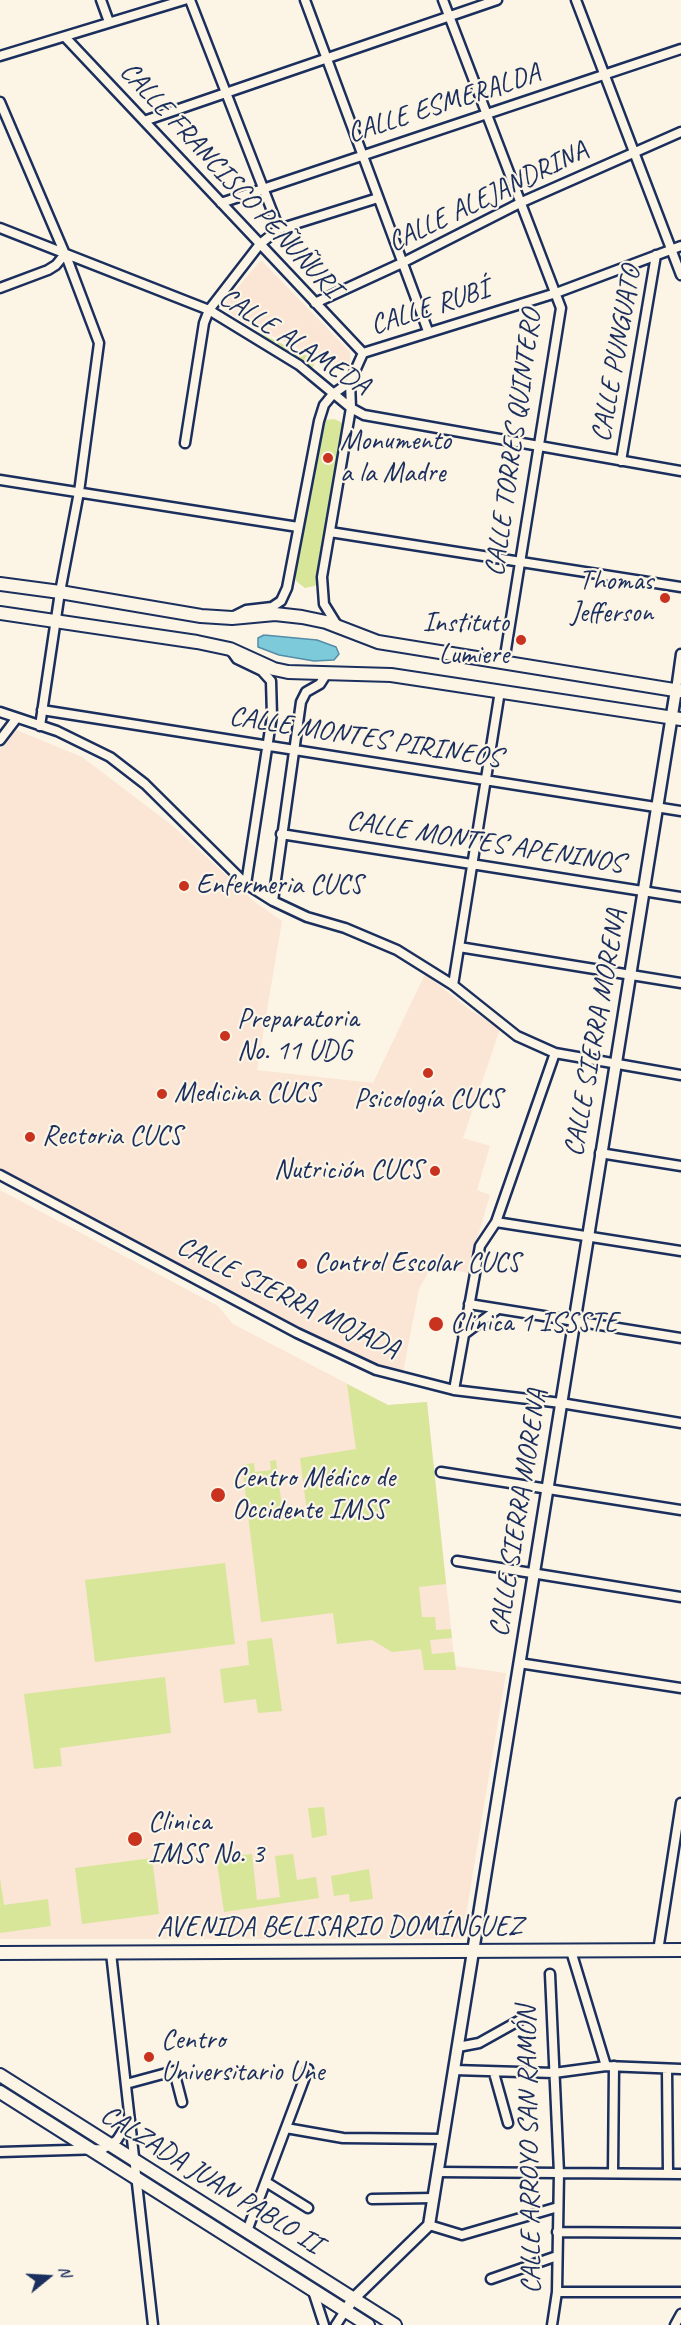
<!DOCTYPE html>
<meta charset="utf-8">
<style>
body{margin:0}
#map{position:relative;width:681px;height:2325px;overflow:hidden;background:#fcf5e5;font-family:Caveat,sans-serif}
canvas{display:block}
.north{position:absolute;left:18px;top:2247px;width:60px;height:60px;-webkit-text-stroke:4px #fcf5e5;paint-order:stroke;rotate:72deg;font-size:16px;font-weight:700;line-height:24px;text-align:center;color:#1b2f5e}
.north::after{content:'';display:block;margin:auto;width:21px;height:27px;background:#1b2f5e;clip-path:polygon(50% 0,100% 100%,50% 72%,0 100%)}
</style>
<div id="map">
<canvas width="681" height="2325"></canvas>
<div class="north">N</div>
</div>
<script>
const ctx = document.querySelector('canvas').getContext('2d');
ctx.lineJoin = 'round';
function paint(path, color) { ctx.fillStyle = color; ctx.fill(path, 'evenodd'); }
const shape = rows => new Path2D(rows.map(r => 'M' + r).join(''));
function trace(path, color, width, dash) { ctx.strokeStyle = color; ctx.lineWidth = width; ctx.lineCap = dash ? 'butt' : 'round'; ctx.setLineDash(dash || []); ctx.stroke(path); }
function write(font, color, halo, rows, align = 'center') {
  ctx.font = font + ' Caveat,sans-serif'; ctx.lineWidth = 4.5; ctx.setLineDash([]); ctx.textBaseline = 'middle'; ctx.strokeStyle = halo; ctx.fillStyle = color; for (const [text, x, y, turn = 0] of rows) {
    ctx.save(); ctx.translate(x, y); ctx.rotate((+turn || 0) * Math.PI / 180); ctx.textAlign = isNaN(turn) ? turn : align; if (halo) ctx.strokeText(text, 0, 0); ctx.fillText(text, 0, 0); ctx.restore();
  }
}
paint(shape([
 [261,260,350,352,350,363,346,367,340,368,241,321,222,306],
 [14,729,82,757,173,826,256,903,282,921,257,1070,373,1083,425,974,469,1009,500,1029,463,1138,490,1146,477,1190,490,1195,467,1273,433,1264,419,1289,402,1378,379,1375,0,1168,0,749],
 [0,1190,218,1306,233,1324,388,1405,427,1402,455,1666,506,1673,462,1939,0,1939]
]), '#fbe5d5');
paint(shape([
 [249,328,316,360,312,369],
 [334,419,341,422,344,428,319,580,315,586,305,588,296,581,296,573,320,427,326,420],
 [347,1384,388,1405,427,1402,446,1584,419,1587,422,1617,435,1617,436,1630,451,1629,452,1638,430,1640,432,1654,454,1652,456,1670,424,1670,421,1649,392,1652,372,1640,337,1644,333,1613,261,1622,242,1465,254,1463,255,1472,271,1470,270,1461,276,1460,283,1515,307,1512,300,1458,356,1449],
 [225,1563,235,1644,95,1662,85,1580],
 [272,1638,282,1711,258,1713,256,1699,224,1703,220,1669,249,1665,247,1641],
 [165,1677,171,1733,60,1748,62,1766,34,1769,24,1694],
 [324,1807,327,1835,312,1838,308,1808],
 [252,1854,257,1900,280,1897,275,1856,293,1854,297,1880,316,1877,319,1898,224,1912,216,1856,220,1858],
 [152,1858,159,1914,82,1924,75,1868],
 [369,1869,373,1899,350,1902,349,1894,334,1896,331,1876],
 [0,1878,4,1905,48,1899,51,1926,0,1933]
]), '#d7e699');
const water = shape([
 [264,635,317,640,336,647,339,654,334,660,314,661,279,655,258,647,258,638,264,635]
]);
paint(water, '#7ccada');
trace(water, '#558ca8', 1.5);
const minor = shape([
 [101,0,109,22],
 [190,0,279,229],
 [305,0,428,331],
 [443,0,561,308,504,662],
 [576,0,681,275],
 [65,37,363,353],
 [0,56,184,0],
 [0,102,68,261,99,343,79,492,60,592,40,726],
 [144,121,497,0],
 [221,203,681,49],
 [0,228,209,310,299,365,351,408,364,415,681,471],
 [0,288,48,270,56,265,65,254],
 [315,303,402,263,522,202,681,132],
 [363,353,556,293,681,246],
 [185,443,204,323,209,310,260,244,279,229,378,198],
 [621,461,656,255],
 [0,480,298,527],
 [330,532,681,587],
 [236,615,246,610,272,607,281,601,287,588,319,421,324,405,333,394,350,382],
 [337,625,324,604,322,577,351,408,350,382,363,353],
 [232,652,237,659,262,671,271,681,272,716,246,884],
 [676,690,681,654],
 [42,710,681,811],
 [0,712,57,731,110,757,145,784,246,884,273,901,307,917,345,928,397,950,453,985,517,1036,555,1053,681,1075],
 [0,740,16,719],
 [281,834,681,897],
 [273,901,301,702,306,692,320,684,327,673],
 [459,947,681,983],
 [453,985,500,691],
 [600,1153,681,1166],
 [0,1175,297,1333,376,1370,454,1390,561,1403,681,1423],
 [496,1222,681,1251],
 [469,1304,681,1338],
 [463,1335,498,1309],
 [454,1390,480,1246,496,1222,555,1053],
 [441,1472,681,1510],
 [457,1561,681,1597],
 [519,1663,681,1688],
 [571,1951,606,2066],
 [658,1951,681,1803],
 [111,1953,153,2325],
 [550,1974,559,2173,557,2292,552,2325],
 [458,2047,479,2043,522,2019],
 [667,2069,668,2173],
 [454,2070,554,2073,606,2066,681,2069],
 [494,2073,508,2123],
 [126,2084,174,2071,182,2102],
 [286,2128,343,2138,443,2139],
 [0,2152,103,2149,117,2140,130,2120],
 [438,2172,681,2174],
 [613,2173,614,2066],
 [266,2182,308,2208],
 [372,2199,434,2198],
 [429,2225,462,2235,558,2207],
 [247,2231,308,2069],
 [557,2232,681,2233],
 [491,2279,557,2256],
 [313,2291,324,2325],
 [557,2292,681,2292],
 [336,2325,345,2311],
 [675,2325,681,2314]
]);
const tertiary = shape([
 [345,2311,353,2299,429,2225,676,690]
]);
const secondary = shape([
 [0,1953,681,1950],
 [0,2075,395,2325],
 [0,2092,368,2325]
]);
const primary = shape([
 [0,584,60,592,201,616,232,618,275,614,302,617,326,622,378,642,681,691],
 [0,613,197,642,230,649,274,669,288,672,391,675,681,719]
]);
trace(minor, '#1b2f5e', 13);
trace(tertiary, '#1b2f5e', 15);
trace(secondary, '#1b2f5e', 16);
trace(primary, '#1b2f5e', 16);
trace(minor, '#fcf5e5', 8);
trace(tertiary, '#fcf5e5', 10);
trace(secondary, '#fcf5e5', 12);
trace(primary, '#fcf5e5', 12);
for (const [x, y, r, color] of [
 [328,458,6,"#c8321e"],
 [665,598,6,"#c8321e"],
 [521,640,6,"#c8321e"],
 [184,886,6,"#c8321e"],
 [225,1036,6,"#c8321e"],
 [428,1073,6,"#c8321e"],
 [162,1094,6,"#c8321e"],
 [30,1137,6,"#c8321e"],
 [435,1171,6,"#c8321e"],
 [302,1264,6,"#c8321e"],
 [436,1324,8,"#c8321e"],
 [218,1495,8,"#c8321e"],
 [135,1839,8,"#c8321e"],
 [149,2057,6,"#c8321e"]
]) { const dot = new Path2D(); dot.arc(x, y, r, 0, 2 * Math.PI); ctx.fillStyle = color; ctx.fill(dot); trace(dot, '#fcf5e5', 2); }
write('28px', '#1b2f5e', '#fcf5e5', [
 ["CALLE ESMERALDA",444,104,-18],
 ["CALLE FRANCISCO PEÑUÑURI",230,180,47],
 ["CALLE ALEJANDRINA",488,197,-26],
 ["CALLE RUBÍ",430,308,-18],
 ["CALLE ALAMEDA",294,342,33],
 ["CALLE PUNGUATO",617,354,-80],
 ["CALLE TORRES QUINTERO",514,443,-82],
 ["CALLE MONTES PIRINEOS",365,738,9],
 ["CALLE MONTES APENINOS",485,843,9],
 ["CALLE SIERRA MORENA",596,1033,-80],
 ["CALLE SIERRA MOJADA",288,1298,26],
 ["CALLE SIERRA MORENA",519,1513,-81],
 ["AVENIDA BELISARIO DOMÍNGUEZ",340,1928],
 ["CALLE ARROYO SAN RAMÓN",530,2150,-91],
 ["CALZADA JUAN PABLO II",211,2180,32]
]);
write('28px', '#1b2f5e', '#fcf5e5', [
 ["Monumento",340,442],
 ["a la Madre",340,474],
 ["Thomas",653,582,"right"],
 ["Jefferson",653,614,"right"],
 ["Instituto",509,624,"right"],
 ["Lumiere",509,656,"right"],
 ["Enfermeria CUCS",196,886],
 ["Preparatoria",237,1020],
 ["No. 11 UDG",237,1052],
 ["Medicina CUCS",174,1094],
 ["Psicología CUCS",428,1100,"center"],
 ["Rectoria CUCS",42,1137],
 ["Nutrición CUCS",423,1171,"right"],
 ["Control Escolar CUCS",314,1264],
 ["Clinica 1 ISSSTE",450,1324],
 ["Centro Médico de",232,1479],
 ["Occidente IMSS",232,1511],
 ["Clinica",148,1823],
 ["IMSS No. 3",148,1855],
 ["Centro",161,2041],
 ["Universitario Une",161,2073]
], 'left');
</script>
